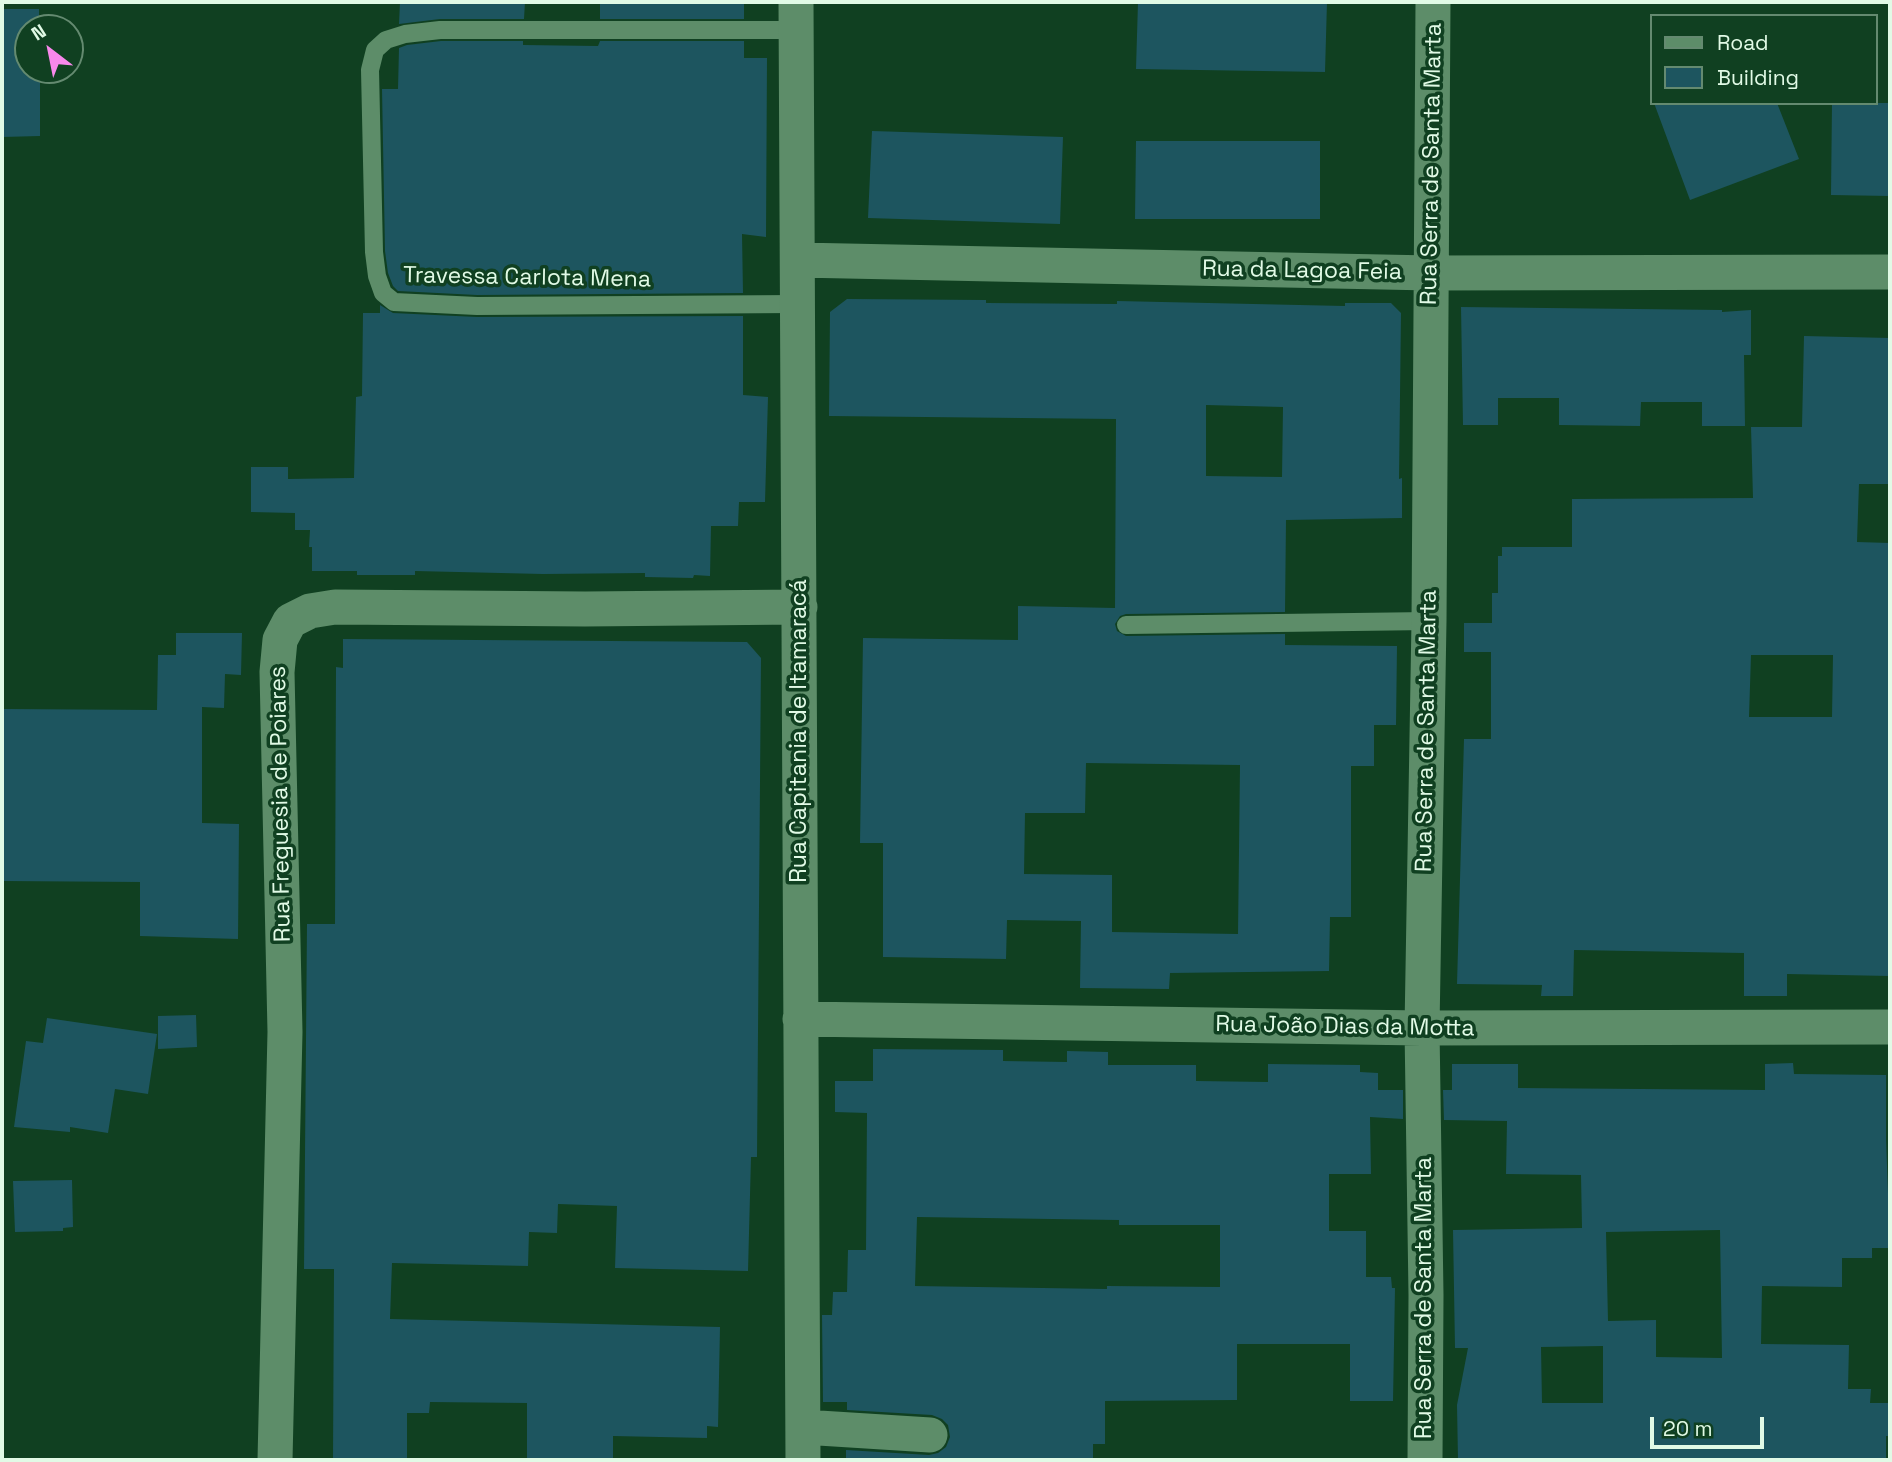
<!DOCTYPE html>
<meta charset="utf-8">
<style>
body{margin:0}
#map{position:relative;width:1892px;height:1462px;overflow:hidden;background:#104021;font-family:"Space Grotesk",sans-serif}
canvas{display:block}
.frame{position:absolute;inset:0;border:4px solid #e1fae6;pointer-events:none}
.legend{position:absolute;left:1650px;top:14px;width:228px;height:91px;box-sizing:border-box;background:#104021;border:2px solid #648a70;margin:0;padding:9px 12px;list-style:none;font-size:21px;color:#e1fae6}
.legend li{display:flex;align-items:center;gap:14px;height:35px}
.legend b{width:35px;border:2px solid #648a70}
.north{position:absolute;left:14px;top:14px;width:70px;height:70px;box-sizing:border-box;background:#104021;border:2px solid #648a70;border-radius:50%;rotate:328deg;font-size:19px;font-weight:700;line-height:28px;text-align:center;color:#e1fae6}
.north::after{content:'';display:block;margin:auto;width:24px;height:32px;background:#f888eb;clip-path:polygon(50% 0,100% 100%,50% 72%,0 100%)}
.scale{position:absolute;left:1650px;top:1417px;width:114px;height:32px;box-sizing:border-box;border:4px solid #e1fae6;border-top:0;padding-left:9px;font-size:21px;line-height:24px;white-space:nowrap;color:#e1fae6;-webkit-text-stroke:5px #104021;paint-order:stroke}
</style>
<div id="map">
<canvas width="1892" height="1462"></canvas>
<div class="frame"></div>
<ul class="legend">
<li><b style="height:9px;background:#5d8d69"></b>Road</li>
<li><b style="height:19px;background:#1d555f"></b>Building</li>
</ul>
<div class="north">N</div>
<div class="scale">20 m</div>
</div>
<script>
const ctx = document.querySelector('canvas').getContext('2d');
ctx.lineJoin = 'round';
function paint(path, color) { ctx.fillStyle = color; ctx.fill(path, 'evenodd'); }
const shape = rows => new Path2D(rows.map(r => 'M' + r).join(''));
function trace(path, color, width, dash) { ctx.strokeStyle = color; ctx.lineWidth = width; ctx.lineCap = dash ? 'butt' : 'round'; ctx.setLineDash(dash || []); ctx.stroke(path); }
function write(font, color, halo, rows, align = 'center') {
  ctx.font = font + ' "Space Grotesk",sans-serif'; ctx.lineWidth = 7; ctx.setLineDash([]); ctx.textBaseline = 'middle'; ctx.strokeStyle = halo; ctx.fillStyle = color; for (const [text, x, y, turn = 0] of rows) {
    ctx.save(); ctx.translate(x, y); ctx.rotate((+turn || 0) * Math.PI / 180); ctx.textAlign = isNaN(turn) ? turn : align; if (halo) ctx.strokeText(text, 0, 0); ctx.fillText(text, 0, 0); ctx.restore();
  }
}
paint(shape([
 [400,2,525,2,524,19,440,19,399,24],
 [600,2,744,2,744,19,600,19],
 [1138,2,1327,2,1325,72,1136,69],
 [2,9,39,9,39,28,28,28,28,70,40,70,40,136,2,137],
 [441,41,523,41,523,45,598,46,600,41,744,41,744,58,767,58,766,237,742,234,743,293,477,295,398,291,393,286,388,273,385,251,382,89,398,89,399,48,407,45],
 [1654,103,1777,103,1799,159,1690,200],
 [1832,103,1890,103,1890,196,1831,195],
 [872,131,1063,137,1060,224,868,218],
 [1136,141,1320,141,1320,219,1135,219],
 [847,299,986,300,986,303,1117,304,1117,301,1345,306,1345,303,1391,303,1401,313,1399,479,1402,478,1402,518,1286,520,1285,612,1126,614,1120,616,1115,624,1117,631,1126,636,1285,634,1285,645,1397,646,1396,725,1374,725,1374,766,1351,766,1351,917,1330,917,1329,971,1170,973,1169,989,1080,988,1081,921,1007,920,1006,959,883,957,883,843,860,843,863,638,1018,640,1018,606,1115,608,1116,419,829,416,830,312],
 [1206,405,1283,407,1282,477,1206,476],
 [1086,763,1240,765,1238,934,1112,932,1112,875,1024,874,1025,813,1085,813],
 [380,305,393,313,477,317,743,316,743,395,768,397,765,502,739,502,738,526,711,526,710,576,694,575,693,578,645,577,645,573,543,574,415,571,415,575,357,575,357,571,312,571,312,547,309,547,310,530,295,530,295,513,251,512,251,467,288,467,288,479,354,478,356,397,362,396,363,313,380,313],
 [1461,307,1722,310,1722,312,1751,310,1751,355,1744,355,1745,426,1702,426,1702,402,1641,402,1640,426,1559,425,1559,398,1498,398,1498,425,1463,425],
 [1804,336,1890,338,1890,484,1859,484,1857,542,1890,543,1890,976,1787,974,1787,996,1744,996,1744,953,1574,950,1573,996,1541,996,1542,985,1457,984,1464,739,1491,739,1491,652,1464,652,1464,623,1492,623,1492,593,1498,593,1498,556,1502,556,1502,547,1572,547,1572,499,1753,498,1751,427,1802,427],
 [1751,655,1833,655,1832,717,1749,717],
 [176,633,242,633,241,675,225,674,224,708,202,707,202,823,239,824,238,939,140,936,140,882,3,881,2,709,157,710,158,655,176,655],
 [343,639,747,642,761,658,757,1157,751,1157,748,1271,615,1268,617,1206,558,1204,557,1233,529,1232,528,1266,392,1263,390,1319,720,1327,718,1427,707,1426,707,1438,613,1436,613,1460,527,1460,527,1403,430,1402,429,1413,407,1413,407,1460,333,1460,334,1269,304,1269,307,924,335,924,336,667,343,668],
 [196,1015,197,1047,158,1049,158,1016],
 [47,1018,157,1034,148,1094,115,1089,108,1133,70,1127,70,1132,14,1127,26,1041,43,1043],
 [873,1049,1003,1050,1003,1061,1067,1062,1067,1051,1108,1052,1108,1065,1196,1065,1196,1081,1268,1082,1268,1064,1360,1065,1360,1072,1378,1073,1378,1090,1403,1090,1403,1119,1370,1117,1371,1174,1329,1174,1329,1231,1366,1231,1366,1277,1391,1277,1392,1288,1395,1288,1393,1401,1350,1401,1350,1344,1237,1344,1237,1400,1105,1401,1105,1444,1093,1444,1093,1460,846,1460,846,1450,929,1455,938,1453,946,1447,950,1437,948,1425,942,1419,932,1415,847,1410,847,1402,823,1402,822,1315,832,1315,833,1292,847,1292,848,1250,866,1250,867,1113,835,1112,835,1081,873,1081],
 [917,1217,1119,1220,1119,1225,1220,1225,1220,1287,1107,1286,1107,1289,915,1286],
 [1793,1063,1794,1074,1886,1075,1886,1139,1890,1248,1872,1248,1872,1258,1842,1258,1842,1287,1762,1286,1761,1344,1849,1345,1848,1389,1871,1389,1870,1403,1890,1403,1890,1436,1886,1436,1886,1460,1458,1460,1457,1405,1468,1348,1455,1348,1453,1230,1582,1228,1581,1175,1506,1174,1507,1121,1444,1120,1443,1090,1452,1090,1452,1064,1518,1064,1518,1088,1765,1090,1765,1064],
 [1720,1230,1722,1358,1656,1357,1656,1320,1608,1321,1606,1232],
 [1603,1346,1603,1403,1542,1403,1541,1347],
 [72,1180,73,1227,63,1228,63,1231,15,1232,13,1181]
]), '#1d555f');
trace(shape([
 [796,30,440,30,405,34,386,40,375,50,370,70,374,252,377,276,383,293,394,302,477,306,798,304],
 [1126,625,1429,621]
]), '#5d8d69', 18);
trace(shape([
 [796,2,803,1460],
 [798,260,1431,273,1890,272],
 [800,1019,1422,1028,1890,1027],
 [803,1427,930,1435],
 [275,1460,285,1032,277,672,280,640,290,621,310,611,335,607,585,609,800,607],
 [1425,1460,1426,1295,1422,1028,1429,621,1433,2]
]), '#5d8d69', 35);
write('23px', '#e1fae6', '#104021', [
 ["Rua Serra de Santa Marta",1432,164,-89],
 ["Rua da Lagoa Feia",1302,271,1],
 ["Travessa Carlota Mena",527,278,1],
 ["Rua Capitania de Itamaracá",800,731,-90],
 ["Rua Serra de Santa Marta",1427,731,-89],
 ["Rua Freguesia de Poiares",281,804,-91],
 ["Rua João Dias da Motta",1345,1027,1],
 ["Rua Serra de Santa Marta",1425,1298,-90]
]);
</script>
